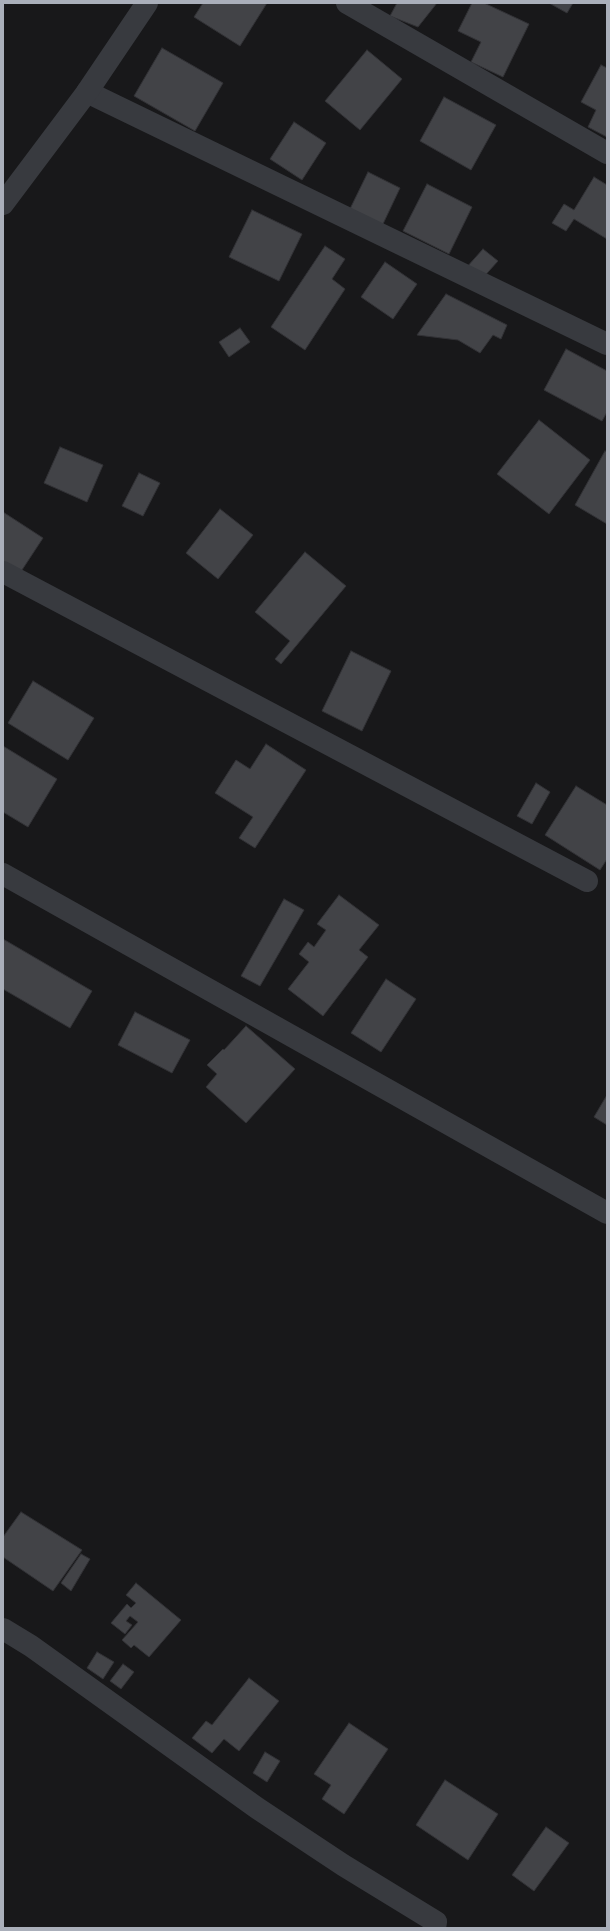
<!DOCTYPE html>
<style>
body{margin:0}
#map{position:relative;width:610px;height:1931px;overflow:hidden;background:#18181a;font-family:"Alegreya Sans",sans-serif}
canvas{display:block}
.frame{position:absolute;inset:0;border:4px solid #aaafba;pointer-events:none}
</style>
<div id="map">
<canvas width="610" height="1931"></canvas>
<div class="frame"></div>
</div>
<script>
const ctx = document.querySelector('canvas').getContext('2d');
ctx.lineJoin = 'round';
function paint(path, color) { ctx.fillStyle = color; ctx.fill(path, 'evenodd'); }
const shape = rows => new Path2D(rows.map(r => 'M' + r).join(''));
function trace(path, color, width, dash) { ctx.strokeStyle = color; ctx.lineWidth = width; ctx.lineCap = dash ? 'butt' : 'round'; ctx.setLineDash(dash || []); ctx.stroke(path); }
const building = shape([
 [203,3,267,3,240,46,194,17,203,3],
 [397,3,437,3,418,27,390,16,397,3],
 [472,3,484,3,529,24,503,77,471,62,481,42,458,31,472,3],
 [549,3,573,3,567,13,549,3],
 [162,48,223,83,195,131,134,96,162,48],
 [367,50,402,79,360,130,325,101,367,50],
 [601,65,607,68,607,137,588,127,596,110,581,102,601,65],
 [444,97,496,125,471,170,420,141,444,97],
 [294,122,326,143,302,180,270,159,294,122],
 [368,172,400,188,382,226,349,211,368,172],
 [594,177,607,185,607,239,574,219,566,231,552,223,564,204,574,210,594,177],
 [427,184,472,207,449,254,403,231,427,184],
 [252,210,302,234,279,281,229,257,252,210],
 [325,246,345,259,332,279,345,289,305,350,271,327,325,246],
 [483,249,498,261,480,281,466,268,483,249],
 [385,262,417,284,393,319,361,297,385,262],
 [446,294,507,325,501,339,493,335,480,353,458,340,417,335,446,294],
 [240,328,250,342,229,357,219,342,240,328],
 [566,349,607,371,607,412,602,421,544,390,566,349],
 [539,420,590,460,549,514,497,474,539,420],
 [60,447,103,465,87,502,44,483,60,447],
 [605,451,607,452,607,524,575,505,605,451],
 [139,473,160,483,143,516,122,506,139,473],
 [220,509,253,535,218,579,186,553,220,509],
 [3,512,43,538,18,576,3,567,3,512],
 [305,552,346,586,281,664,275,659,290,641,255,612,305,552],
 [351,651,391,671,362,731,322,711,351,651],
 [33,681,94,718,68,760,8,723,33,681],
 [266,744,306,770,255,848,239,838,253,817,215,793,236,760,250,769,266,744],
 [3,746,57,779,28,827,3,812,3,746],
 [536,783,550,792,532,824,517,816,536,783],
 [576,786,607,805,607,859,600,870,545,835,576,786],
 [339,895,379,925,359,950,368,957,323,1016,288,989,309,962,299,954,308,942,314,947,326,930,317,924,339,895],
 [284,899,304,910,260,986,241,976,284,899],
 [3,939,92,991,70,1028,3,989,3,939],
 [386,979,416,999,381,1052,351,1033,386,979],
 [135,1012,190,1040,172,1073,118,1045,135,1012],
 [246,1026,295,1069,246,1123,206,1087,217,1074,207,1065,223,1049,224,1050,246,1026],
 [607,1095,607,1125,594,1117,607,1095],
 [21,1512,82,1550,53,1591,3,1557,3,1537,21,1512],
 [81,1554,90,1559,71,1591,61,1583,81,1554],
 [136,1583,181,1620,149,1657,134,1645,131,1648,122,1640,138,1622,130,1616,126,1621,132,1625,125,1634,111,1623,127,1604,131,1608,136,1603,126,1595,136,1583],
 [97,1652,114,1662,103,1679,87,1668,97,1652],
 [123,1664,134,1672,121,1689,110,1681,123,1664],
 [249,1678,279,1701,239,1751,224,1739,212,1753,192,1738,206,1721,212,1725,249,1678],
 [349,1723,388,1749,344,1814,322,1799,331,1785,314,1774,349,1723],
 [265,1752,280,1761,267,1782,253,1773,265,1752],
 [445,1780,498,1814,468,1860,416,1825,445,1780],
 [546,1827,569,1843,534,1891,512,1875,546,1827]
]);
paint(building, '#424347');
trace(building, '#323236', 1);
trace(shape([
 [347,3,607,153],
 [87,92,607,344],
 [3,572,587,881],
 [3,874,607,1213],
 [3,1629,31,1646,257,1808,343,1865,436,1922,435,1928]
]), '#383a3f', 22);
trace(shape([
 [3,204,87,92,147,3]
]), '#383a3f', 22);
</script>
